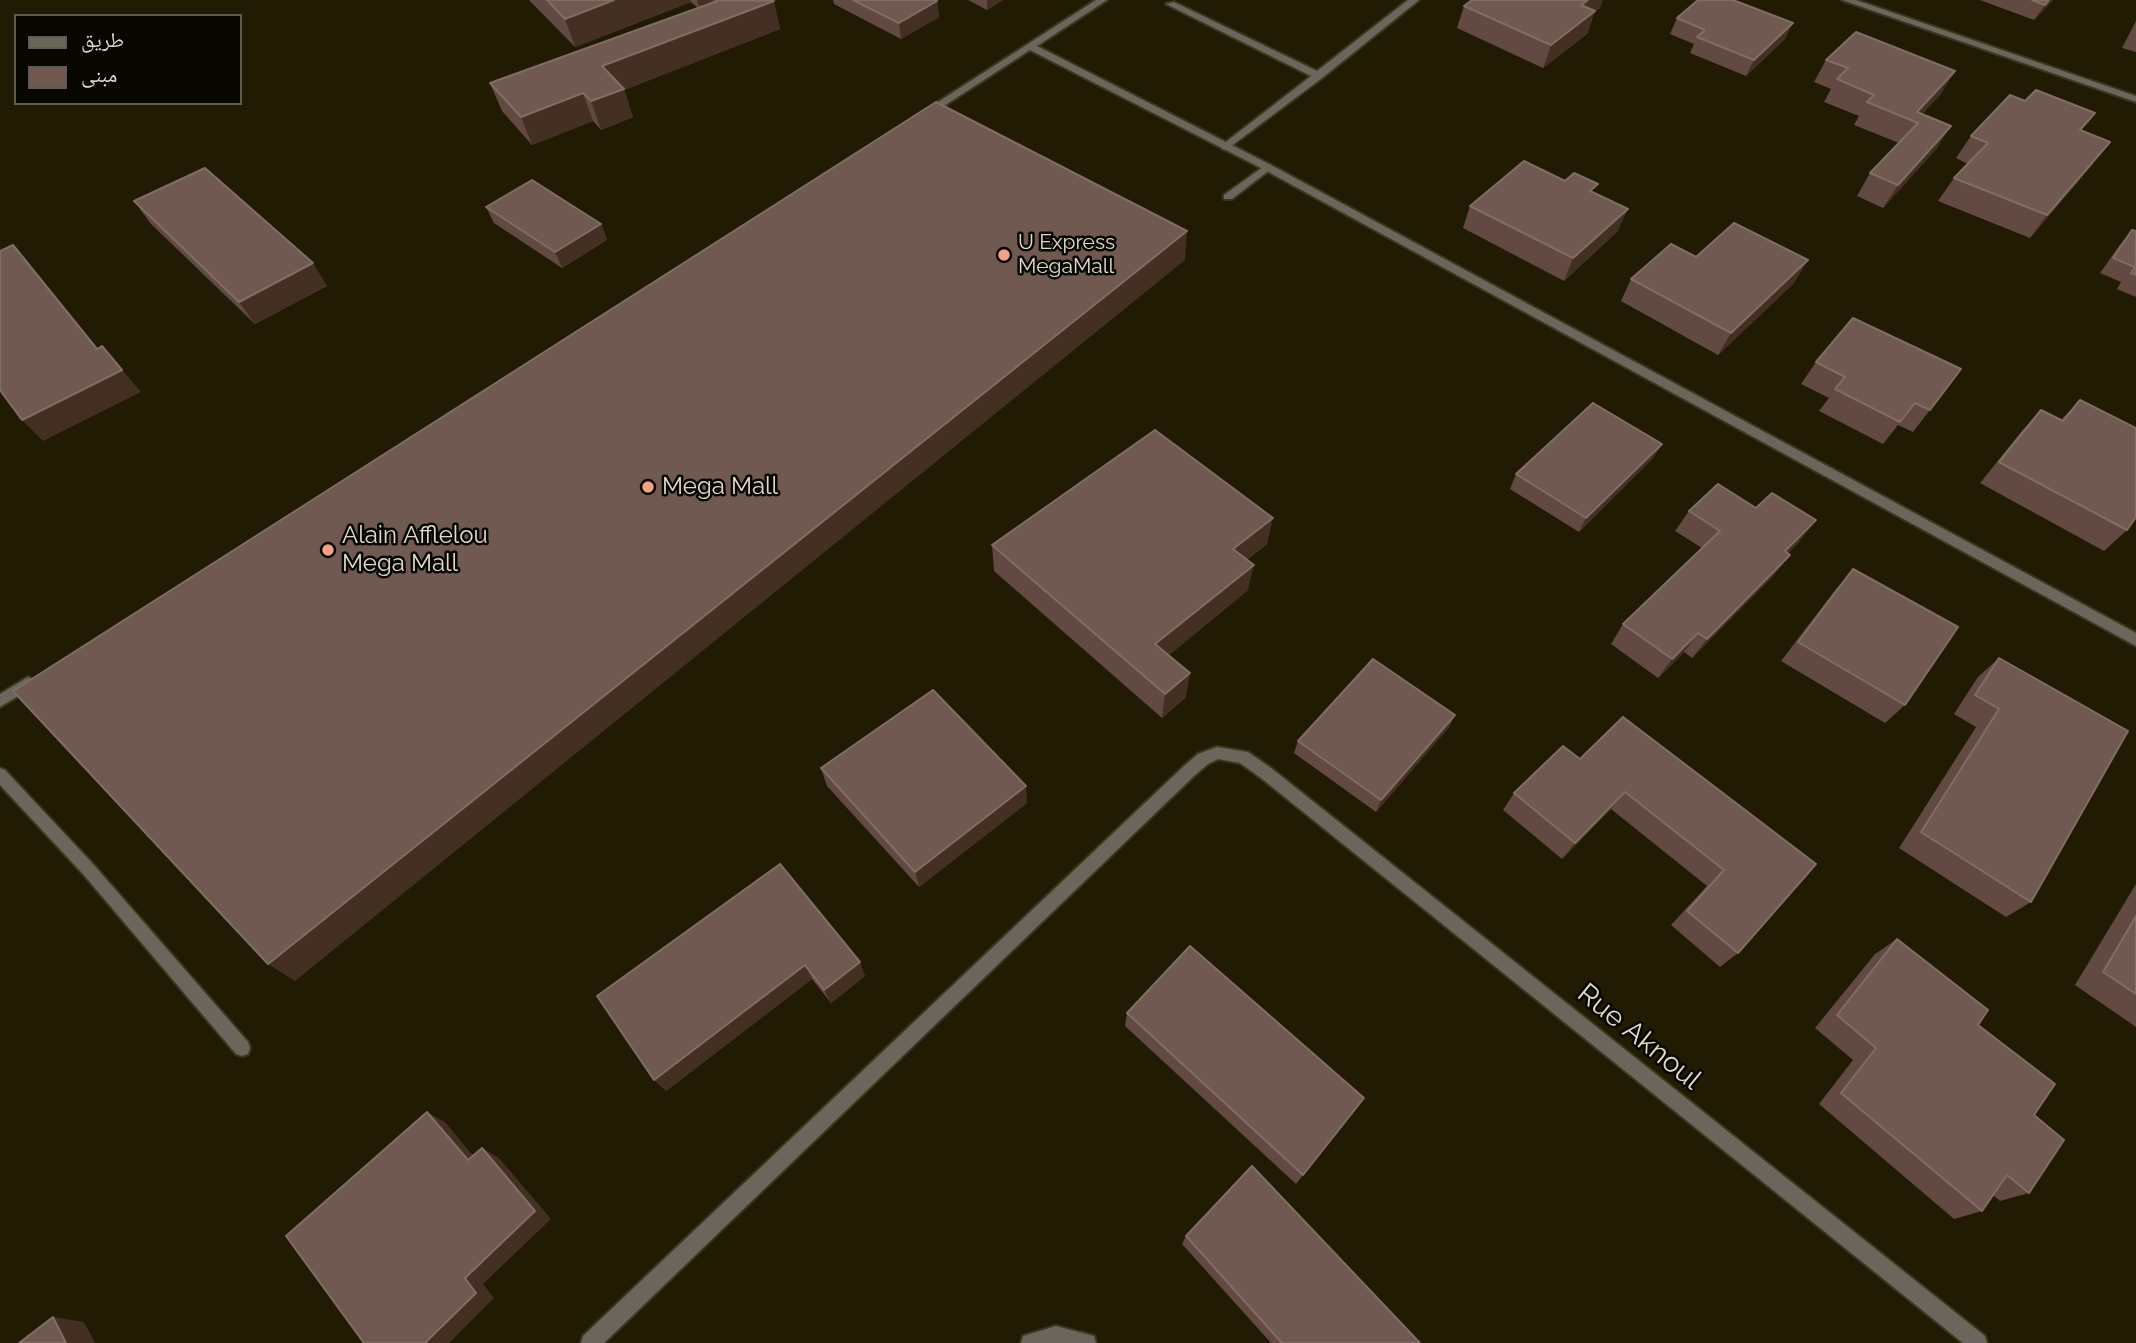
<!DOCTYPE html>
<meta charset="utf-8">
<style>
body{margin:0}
#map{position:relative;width:2136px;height:1343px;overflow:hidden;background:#211b03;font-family:Raleway,"Noto Naskh Arabic",sans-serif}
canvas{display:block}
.legend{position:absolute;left:14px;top:14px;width:228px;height:91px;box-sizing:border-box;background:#080601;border:2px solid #5e5b52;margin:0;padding:9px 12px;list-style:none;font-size:21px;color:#dfdbcc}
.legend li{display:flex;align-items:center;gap:14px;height:35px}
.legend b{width:35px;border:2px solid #5e5b52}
</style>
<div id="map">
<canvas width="2136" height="1343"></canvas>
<ul class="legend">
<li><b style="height:9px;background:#6a665b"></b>طريق</li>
<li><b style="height:19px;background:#705950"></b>مبنى</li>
</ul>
</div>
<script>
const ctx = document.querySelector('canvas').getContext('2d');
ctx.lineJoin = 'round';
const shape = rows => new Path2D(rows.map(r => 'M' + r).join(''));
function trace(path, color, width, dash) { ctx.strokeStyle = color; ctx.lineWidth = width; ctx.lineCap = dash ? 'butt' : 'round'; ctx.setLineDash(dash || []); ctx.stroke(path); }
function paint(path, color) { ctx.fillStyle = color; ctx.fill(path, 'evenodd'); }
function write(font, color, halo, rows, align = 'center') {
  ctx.font = font + ' Raleway,sans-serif'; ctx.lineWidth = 5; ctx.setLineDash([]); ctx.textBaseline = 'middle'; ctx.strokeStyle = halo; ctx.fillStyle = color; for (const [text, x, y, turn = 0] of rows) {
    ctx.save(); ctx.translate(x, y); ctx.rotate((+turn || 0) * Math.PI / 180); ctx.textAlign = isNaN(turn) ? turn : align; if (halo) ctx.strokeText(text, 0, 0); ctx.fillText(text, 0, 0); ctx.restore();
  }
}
const service = shape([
 [1408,0,1419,0,1322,78,1226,150,1222,149,1222,145,1311,76,1166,4,1174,2,1317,71,1408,0],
 [1267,164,1272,167,1271,169,1232,199,1224,199,1224,195,1267,164],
 [0,768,5,770,93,864,248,1042,250,1048,248,1054,242,1056,236,1054,83,874,0,785,0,768],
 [1056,1326,1094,1336,1096,1343,1021,1343,1023,1336,1056,1326]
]);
const minor = shape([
 [1096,0,1107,0,1037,46,1271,165,2136,633,2136,646,1263,169,1030,50,930,115,921,113,1096,0],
 [1842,0,1856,0,2136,96,2136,102,1842,0],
 [28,677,33,679,35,683,33,687,0,707,0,694,28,677],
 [1217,747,1248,752,1271,768,1985,1336,1987,1343,1963,1343,1261,778,1240,763,1218,759,1208,764,1194,776,604,1343,581,1343,583,1336,1184,766,1198,754,1217,747]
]);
trace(service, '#3c361f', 4);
trace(minor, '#3c361f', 4);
paint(service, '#6a665b');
paint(minor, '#6a665b');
paint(shape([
 [529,0,773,0,780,29,624,90,633,117,601,130,593,121,532,145,502,111,490,83,698,8,691,2,575,47],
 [833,0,935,0,937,1,939,17,901,39,834,4],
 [968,0,1003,0,987,10],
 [1980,0,2053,0,2034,20],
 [1464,6,1600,8,1595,11,1587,34,1543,68,1457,28],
 [1677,18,1785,39,1746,76,1690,53,1694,44,1670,34],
 [2136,21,2136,52,2122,48],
 [1826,60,1941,94,1922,114,1937,148,1883,208,1857,196,1870,173,1899,143,1854,125,1859,116,1824,102,1831,89,1814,82],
 [2082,131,2092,165,2030,238,1938,201,1954,178,1968,164,1956,158,1971,136],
 [1565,181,1594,193,1618,231,1564,281,1463,228,1470,206],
 [134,201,327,286,255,324,151,224],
 [486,207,601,224,607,240,562,268,494,223],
 [2132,230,2136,231,2136,297,2117,289,2121,282,2100,273,2119,246],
 [1696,257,1795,282,1718,355,1621,301,1631,279],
 [1853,318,1930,410,1913,432,1898,425,1883,444,1819,411,1829,398,1801,384,1816,362],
 [2080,400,2127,530,2104,551,1980,483,2021,432,2041,410,2061,420],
 [1662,444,1653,458,1579,532,1510,489,1516,474],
 [1689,511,1800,541,1788,553,1774,575,1692,658,1684,652,1658,678,1611,644,1623,624,1702,548,1675,531],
 [1267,544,1247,560,1248,590,1169,655,1186,697,1162,718,994,571,992,545],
 [1853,569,1905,705,1885,723,1781,661,1836,589],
 [1999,658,2031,902,2006,917,1899,848,1976,727,1954,714,1978,677],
 [1455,715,1449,727,1376,812,1294,753,1298,741],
 [1580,759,1816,864,1738,953,1720,967,1671,925,1707,886,1611,809,1562,859,1503,810,1514,793],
 [821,768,1027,803,919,887,827,786],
 [780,864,865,976,831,1003,812,979,666,1091],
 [2136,884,2136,1027,2075,985],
 [1897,939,1978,1025,2034,1115,2029,1193,2000,1201,1993,1195,1982,1211,1954,1219,1819,1104,1853,1060,1815,1028,1875,954],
 [1127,1013,1364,1098,1296,1184,1125,1026],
 [1186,1236,1420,1343,1271,1343,1182,1244]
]), '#624941');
paint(shape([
 [614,0,690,0,691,2,575,47,565,19],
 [697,0,713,0,714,5,700,10],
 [987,0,1003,0,987,10],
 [1588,0,1603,0,1600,8,1573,28,1581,5],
 [2049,0,2053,0,2034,20,2045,5],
 [774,1,780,29,624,90,633,117,601,130,591,101,602,66],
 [937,1,939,17,901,39,899,23],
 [1595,11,1587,34,1543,68,1551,45],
 [1793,23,1785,39,1746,76,1754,60],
 [1955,71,1941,94,1915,121,1917,112],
 [583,93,593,121,532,145,521,117],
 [1951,126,1937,148,1883,208,1898,185],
 [2110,142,2092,165,2030,238,2047,215],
 [1628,209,1618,231,1564,281,1573,258],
 [601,224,607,240,562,268,555,252],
 [1187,231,1185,260,295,981,268,964],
 [13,245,32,268,116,371,97,349],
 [1808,260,1795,282,1718,355,1731,333],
 [313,263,327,286,255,324,239,302],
 [102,346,141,392,43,441,22,420],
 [1662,444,1653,458,1579,532,1586,518],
 [1273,518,1267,544,1229,575,1233,549],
 [1816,520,1800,541,1770,572,1785,551],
 [1790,555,1774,575,1692,658,1707,639],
 [1254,565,1248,590,1153,668,1155,644],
 [1698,633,1684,652,1658,678,1672,659],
 [1190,673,1186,697,1162,718,1165,694],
 [1455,715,1449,727,1376,812,1381,800],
 [1026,786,1027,803,919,887,915,872],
 [1625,792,1611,809,1562,859,1575,843],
 [860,962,865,976,831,1003,824,990],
 [805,965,812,979,666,1091,654,1080],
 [427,1112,445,1122,485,1170,468,1160],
 [482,1148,499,1158,551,1219,483,1284,494,1298,449,1343,425,1343,465,1278],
 [53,1317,84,1322,95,1343,66,1343]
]), '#433022');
const building = shape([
 [547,0,614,0,565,19,547,0],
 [720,0,774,1,602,66,624,89,591,101,583,93,521,117,490,83,720,0],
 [853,0,935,0,937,1,899,23,853,0],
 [1472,0,1588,0,1581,5,1595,11,1551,45,1464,6,1472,0],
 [1698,0,1733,0,1793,23,1754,60,1697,37,1705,30,1677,18,1698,0],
 [2032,0,2049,0,2045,5,2032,0],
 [1856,32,1955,71,1917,112,1951,126,1898,185,1870,173,1918,123,1867,102,1874,95,1837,79,1848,68,1826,60,1856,32],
 [2036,90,2095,113,2080,130,2110,142,2047,215,1954,178,1988,143,1971,136,2010,95,2025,101,2036,90],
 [936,102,1187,231,268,964,13,691,936,102],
 [1524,161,1565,181,1574,173,1598,184,1590,191,1628,209,1573,258,1470,206,1524,161],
 [205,168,313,263,239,302,134,201,205,168],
 [532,180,601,224,555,252,486,207,532,180],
 [1734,223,1808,260,1731,333,1631,279,1671,244,1696,257,1734,223],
 [2132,230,2136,231,2136,275,2131,273,2135,267,2113,258,2132,230],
 [13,245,97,349,102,346,122,370,22,420,0,390,0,251,13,245],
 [1853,318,1961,369,1930,410,1915,403,1900,422,1835,389,1845,377,1816,362,1853,318],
 [2080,400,2136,428,2136,517,2127,530,1999,462,2041,410,2063,421,2080,400],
 [1593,403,1662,444,1586,518,1516,474,1593,403],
 [1155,430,1273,518,1233,549,1254,565,1155,644,1190,673,1165,694,992,545,1155,430],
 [1718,484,1756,508,1772,493,1816,520,1785,551,1790,555,1707,639,1698,633,1672,659,1623,624,1720,531,1689,511,1718,484],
 [1853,569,1958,627,1905,705,1798,642,1853,569],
 [1999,658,2128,731,2031,902,1921,832,1999,709,1975,695,1999,658],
 [1373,659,1455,715,1381,800,1298,741,1373,659],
 [933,690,1026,786,915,872,821,768,933,690],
 [1623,717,1816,864,1738,953,1687,911,1724,870,1625,792,1575,843,1514,793,1563,746,1580,759,1623,717],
 [780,864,860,962,824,990,805,965,654,1080,597,996,780,864],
 [2136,916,2136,994,2103,972,2136,916],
 [1897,939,1988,1010,1978,1025,2055,1084,2034,1115,2064,1140,2029,1193,2007,1175,1982,1211,1841,1093,1876,1048,1837,1015,1897,939],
 [1190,946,1364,1098,1303,1175,1127,1013,1190,946],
 [427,1112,468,1160,482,1148,535,1211,465,1278,476,1293,425,1343,364,1343,286,1236,427,1112],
 [1252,1166,1420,1343,1282,1343,1186,1236,1252,1166],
 [53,1317,66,1343,19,1343,53,1317]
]);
paint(building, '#705950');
trace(building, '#816d64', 2);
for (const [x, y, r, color] of [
 [1004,255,7,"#f49f86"],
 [648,487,7,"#f49f86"],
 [328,550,7,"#f49f86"]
]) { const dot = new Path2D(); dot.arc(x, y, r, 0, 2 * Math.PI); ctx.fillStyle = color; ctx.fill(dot); trace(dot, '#080601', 2.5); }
write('21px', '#dfdbcc', '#080601', [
 ["U Express",1018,243],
 ["MegaMall",1018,267]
], 'left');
write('24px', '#dfdbcc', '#080601', [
 ["Mega Mall",662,487],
 ["Alain Afflelou",342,536],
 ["Mega Mall",342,564]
], 'left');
write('28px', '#dfdbcc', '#080601', [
 ["Rue Aknoul",1639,1037,39]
]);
</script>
